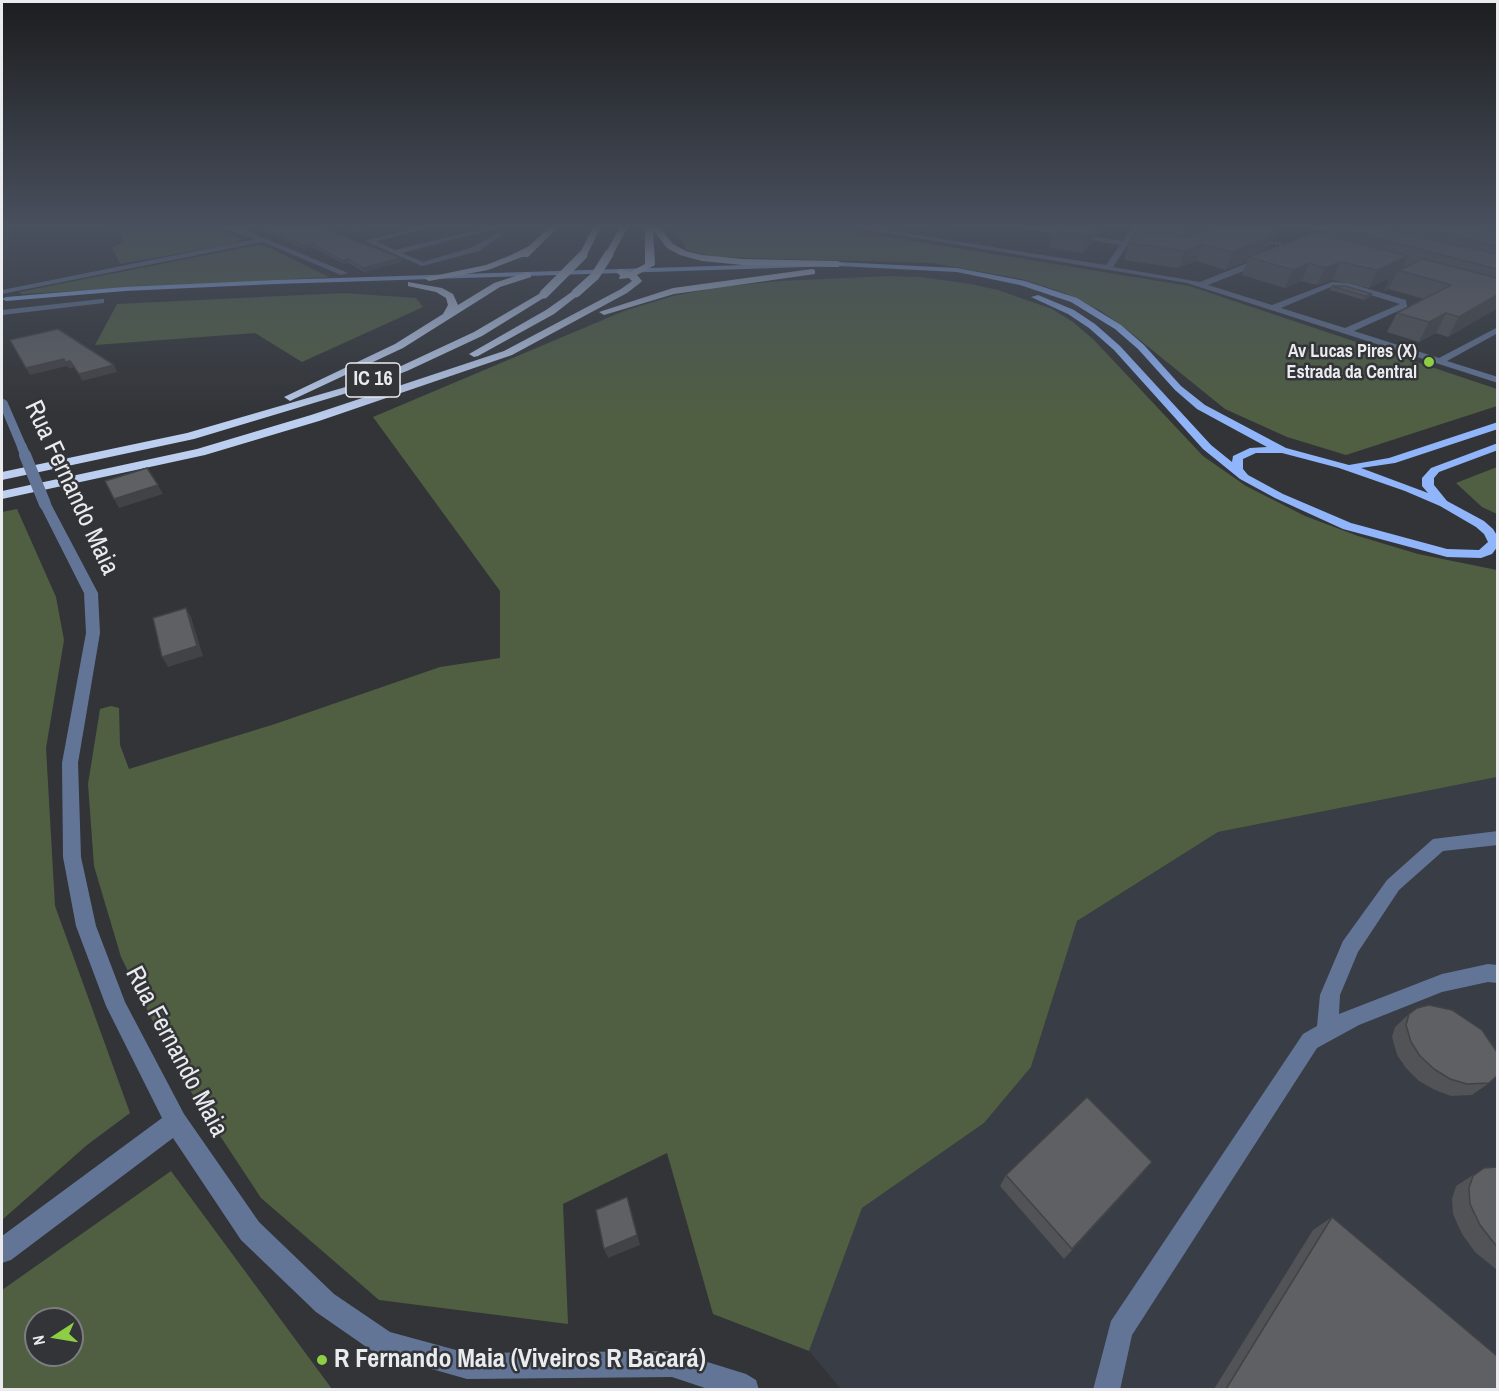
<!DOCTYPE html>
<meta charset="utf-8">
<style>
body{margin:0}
#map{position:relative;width:1499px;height:1391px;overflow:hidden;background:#323437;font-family:"Archivo Narrow",sans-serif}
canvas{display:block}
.frame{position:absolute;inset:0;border:3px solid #eaebee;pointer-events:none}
.north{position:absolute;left:24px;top:1307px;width:60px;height:60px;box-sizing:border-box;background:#323437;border:2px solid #7c7d80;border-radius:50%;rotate:258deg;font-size:16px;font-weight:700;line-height:24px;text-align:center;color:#eaebee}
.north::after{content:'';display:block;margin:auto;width:21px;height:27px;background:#8dce44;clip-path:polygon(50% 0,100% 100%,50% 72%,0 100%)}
</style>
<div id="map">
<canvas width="1499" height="1391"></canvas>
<div class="frame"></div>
<div class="north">N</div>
</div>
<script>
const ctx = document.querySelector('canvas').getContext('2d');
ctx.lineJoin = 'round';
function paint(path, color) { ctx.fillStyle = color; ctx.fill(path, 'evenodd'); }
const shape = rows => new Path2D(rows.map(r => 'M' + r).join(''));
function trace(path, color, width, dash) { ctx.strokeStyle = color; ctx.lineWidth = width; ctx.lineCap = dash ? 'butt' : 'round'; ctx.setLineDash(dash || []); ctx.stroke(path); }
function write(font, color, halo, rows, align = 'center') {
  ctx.font = font + ' "Archivo Narrow",sans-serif'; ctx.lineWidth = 5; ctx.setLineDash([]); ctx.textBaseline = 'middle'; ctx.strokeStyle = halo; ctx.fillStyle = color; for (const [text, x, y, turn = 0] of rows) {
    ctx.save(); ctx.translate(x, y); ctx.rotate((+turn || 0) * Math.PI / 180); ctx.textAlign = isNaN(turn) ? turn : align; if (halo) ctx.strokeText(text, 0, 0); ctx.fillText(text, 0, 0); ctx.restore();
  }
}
paint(shape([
 [1497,777,1497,1389,841,1389,809,1351,862,1208,984,1123,1031,1067,1077,921,1218,832]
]), '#393d45');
paint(shape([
 [102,227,201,227,230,233,242,239,232,244,120,264,112,248,124,241,121,233],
 [672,227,829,227,1189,286,1497,389,1497,406,1346,455,1287,437,1225,409,1125,328,1101,311,1065,293,1022,279,933,263,715,257,687,250],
 [257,245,266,246,329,277,22,294,19,292],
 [888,276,920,277,970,284,998,290,1052,309,1073,322,1094,340,1203,456,1246,486,1305,516,1358,536,1418,554,1497,570,1497,777,1218,832,1077,921,1031,1067,984,1123,862,1208,809,1351,713,1314,667,1153,563,1204,568,1324,379,1300,261,1198,178,1072,121,957,94,866,88,784,100,709,111,706,119,708,120,745,129,769,275,724,440,667,500,658,500,591,373,417,624,311,673,296,719,287,780,281],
 [343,293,416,298,423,307,302,362,255,333,95,345,117,304],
 [1497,467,1497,514,1482,507,1456,483],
 [17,509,56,597,64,640,46,748,55,906,130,1113,87,1145,2,1220,2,512],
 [171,1171,332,1389,2,1389,2,1290],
 [36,1319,72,1319,72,1355,36,1355]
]), '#505f42');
trace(shape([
 [1266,242,1286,245]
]), '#898b8e', 2, [3, 1.5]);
paint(shape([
 [218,227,242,229,348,273,341,275,263,242,2,294,2,290,256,239,218,227],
 [344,227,354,227,362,230,359,232,344,227],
 [422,227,433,227,376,241,395,250,490,227,493,229,402,253,423,262,473,247,498,233,503,234,479,251,422,266,365,241,422,227],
 [852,227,866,227,1106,265,1120,245,1016,227,1031,227,1123,241,1133,227,1139,227,1129,242,1151,247,1147,249,1127,246,1113,267,1200,282,1260,258,1266,258,1266,262,1208,285,1272,305,1332,282,1348,283,1406,300,1407,307,1354,331,1439,358,1498,327,1498,333,1447,361,1498,377,1498,383,1187,283,852,227],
 [1333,286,1344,287,1400,304,1345,328,1281,308,1333,286],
 [1308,227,1321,227,1352,234,1349,236,1308,227],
 [101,299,104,299,104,303,2,315,2,310,101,299],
 [2,398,7,401,27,447,26,449,22,450,17,447,2,411,2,398],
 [45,500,51,504,98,593,100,633,78,763,81,857,96,926,125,1002,184,1114,259,1222,334,1294,390,1332,467,1353,672,1351,746,1374,756,1380,759,1390,711,1390,672,1377,467,1379,375,1353,316,1312,241,1240,173,1138,11,1260,2,1263,2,1236,162,1118,106,1006,76,926,63,857,62,763,86,633,84,593,39,504,45,500],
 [1498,831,1498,845,1443,851,1399,890,1358,952,1340,995,1339,1014,1442,974,1488,964,1498,965,1498,983,1488,982,1442,992,1359,1025,1317,1048,1132,1335,1120,1390,1093,1390,1111,1321,1303,1034,1317,1026,1320,995,1343,941,1387,880,1433,839,1498,831]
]), '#637597');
paint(shape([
 [838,262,957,268,1025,281,1077,298,1121,325,1144,345,1181,386,1205,405,1286,448,1349,465,1389,458,1498,422,1498,429,1395,463,1361,468,1428,493,1422,486,1422,478,1431,468,1498,443,1498,450,1439,472,1434,478,1434,485,1447,501,1484,521,1493,529,1498,537,1498,546,1492,554,1481,558,1447,557,1343,529,1275,498,1240,479,1203,449,1114,350,1089,328,1068,314,1031,297,1038,295,1074,310,1095,324,1120,346,1211,445,1232,462,1233,456,1250,448,1267,447,1197,409,1175,390,1138,349,1115,329,1071,302,1020,285,957,272,838,266,275,284,125,291,6,301,2,299,6,297,125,287,275,280,838,262],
 [1256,453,1282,453,1339,468,1405,491,1440,506,1476,527,1484,534,1488,542,1479,550,1447,549,1351,523,1283,494,1248,475,1243,469,1243,459,1256,453]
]), '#91b5fa');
paint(shape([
 [550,227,558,227,528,257,522,257,488,270,429,281,424,278,486,265,509,256,529,246,550,227],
 [593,227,601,227,586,257,580,257,579,255,593,227],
 [620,227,628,227,612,256,606,256,605,254,620,227],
 [645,227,659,227,673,244,686,251,702,255,742,259,838,261,843,264,838,267,742,265,702,261,680,255,667,248,653,230,655,265,637,275,642,281,640,283,627,293,512,355,319,421,205,455,2,499,2,491,197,449,311,415,504,351,621,289,632,281,629,278,619,279,620,275,615,272,620,269,630,272,645,264,645,227],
 [812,269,815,270,815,274,674,294,604,315,599,312,673,288,812,269],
 [528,272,531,273,531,277,500,287,403,348,294,399,290,401,284,397,395,344,443,314,448,305,446,298,436,292,408,286,408,282,442,288,453,294,458,305,494,283,528,272],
 [544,291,549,294,547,296,482,336,407,371,357,390,194,439,2,480,2,472,187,433,349,386,399,367,474,332,544,291],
 [573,291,581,293,554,314,478,356,474,357,469,354,546,310,573,291]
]), '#bdcff0');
trace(shape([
 [22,447,26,457]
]), '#637597', 10);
trace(shape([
 [25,455,45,504]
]), '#637597', 12);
trace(shape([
 [576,293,595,276,609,254],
 [544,294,583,255]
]), '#bdcff0', 9);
paint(shape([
 [255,227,319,227,402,262,364,272,349,263,344,264,312,247,304,249],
 [920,227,951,227,944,231],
 [1057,227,1106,227,1099,235,1094,234,1092,242,1083,253,1049,248,1053,230],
 [1139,227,1280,227,1265,251,1327,234,1330,227,1496,227,1488,230,1497,233,1497,307,1496,309,1448,337,1436,333,1419,342,1387,332,1397,313,1424,299,1389,289,1384,291,1390,278,1369,288,1332,280,1317,285,1302,281,1285,288,1242,275,1247,261,1225,270,1197,261,1178,268,1124,260,1129,243,1137,232],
 [1332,286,1372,294,1370,297,1364,300,1330,290],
 [1409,1014,1489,1083,1472,1095,1451,1096,1435,1090,1419,1081,1406,1068,1397,1055,1392,1037,1395,1027],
 [1497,1167,1497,1270,1475,1252,1462,1234,1453,1214,1452,1199,1456,1186,1484,1168],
 [1143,1173,1064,1259,1000,1186,1006,1175],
 [1332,1217,1497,1389,1214,1389,1313,1230]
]), '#515356');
paint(shape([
 [945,227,951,227,944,231],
 [1095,227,1096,227,1092,242,1083,253,1087,236],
 [1101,227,1106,227,1099,235],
 [1194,227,1214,227,1211,236,1183,246,1188,229],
 [1276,227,1280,227,1262,255,1249,257,1247,261,1225,270,1232,252],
 [1482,227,1496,227,1477,236],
 [311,243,312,247,304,249,302,245],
 [1203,244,1197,261,1178,268,1184,251],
 [1408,256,1401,271,1398,270,1389,289,1384,291,1390,278,1369,288,1377,270],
 [401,258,402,262,364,272,363,268],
 [348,259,349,263,344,264,343,261],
 [1340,262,1332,280,1317,285,1325,268],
 [1309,263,1302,281,1285,288,1293,270],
 [1497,293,1497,307,1496,309,1448,337,1459,317],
 [1372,294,1370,297,1364,300,1365,296],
 [1446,313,1436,333,1419,342,1429,322],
 [64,359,67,366,30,375,26,368],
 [70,361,74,367,69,369,65,362],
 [114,365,117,372,82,381,79,374],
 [158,485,163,494,119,508,114,499],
 [186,608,191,617,203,656,168,667,162,657],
 [627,1197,640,1245,608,1258,604,1249]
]), '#424346');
const building = shape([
 [260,227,319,227,401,258,363,268,348,259,343,261,311,243,302,245,260,227],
 [1057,227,1095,227,1087,236,1053,230,1057,227],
 [1166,227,1194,227,1188,229,1166,227],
 [1220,227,1276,227,1269,238,1232,252,1203,244,1184,251,1129,243,1135,232,1189,237,1220,227],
 [1332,227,1378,227,1497,254,1497,269,1332,227],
 [1415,227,1473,227,1497,233,1497,246,1415,227],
 [1317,232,1408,256,1377,270,1340,262,1325,268,1309,263,1293,270,1249,257,1317,232],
 [1423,259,1497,278,1497,295,1459,317,1446,313,1429,322,1397,313,1451,285,1398,270,1392,273,1423,259],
 [1332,286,1345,286,1372,294,1365,296,1332,286],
 [58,329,114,365,79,374,70,361,65,362,64,359,26,368,10,340,58,329],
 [147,468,158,485,114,499,105,481,147,468],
 [186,608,197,646,162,657,153,618,186,608],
 [1429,1005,1452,1010,1482,1030,1497,1052,1497,1076,1489,1083,1467,1084,1450,1079,1434,1069,1420,1056,1411,1042,1406,1025,1409,1014,1417,1008,1429,1005],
 [1087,1097,1152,1162,1072,1249,1006,1175,1087,1097],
 [1497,1167,1497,1246,1494,1243,1480,1225,1470,1204,1469,1188,1473,1176,1484,1168,1497,1167],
 [627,1197,637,1235,604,1249,596,1210,627,1197],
 [1332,1217,1497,1356,1497,1389,1226,1389,1332,1217]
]);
paint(building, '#5e6064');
trace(building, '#424346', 1.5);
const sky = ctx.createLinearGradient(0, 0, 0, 421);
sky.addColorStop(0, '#1c1d1e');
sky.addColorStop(0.54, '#49505e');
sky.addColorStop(1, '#49505e00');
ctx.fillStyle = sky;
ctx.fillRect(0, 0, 1499, 421);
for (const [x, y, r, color] of [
 [1429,362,6,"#8dce44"],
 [322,1360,6,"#8dce44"]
]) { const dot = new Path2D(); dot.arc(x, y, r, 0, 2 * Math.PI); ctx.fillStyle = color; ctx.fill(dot); trace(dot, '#323437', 2); }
write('bold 18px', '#eaebee', '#323437', [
 ["Av Lucas Pires (X)",1417,352],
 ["Estrada da Central",1417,373]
], 'right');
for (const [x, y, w] of [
 [373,380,54]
]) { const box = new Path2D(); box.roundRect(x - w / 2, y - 17, w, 34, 4.5); ctx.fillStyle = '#323437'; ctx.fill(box); trace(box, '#eaebee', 1.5); }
write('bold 20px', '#eaebee', null, [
 ["IC 16",373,380]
]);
write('26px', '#eaebee', '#323437', [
 ["Rua Fernando Maia",71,488,65],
 ["Rua Fernando Maia",176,1052,62]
]);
write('bold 26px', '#eaebee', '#323437', [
 ["R Fernando Maia (Viveiros R Bacará)",334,1360]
], 'left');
</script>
